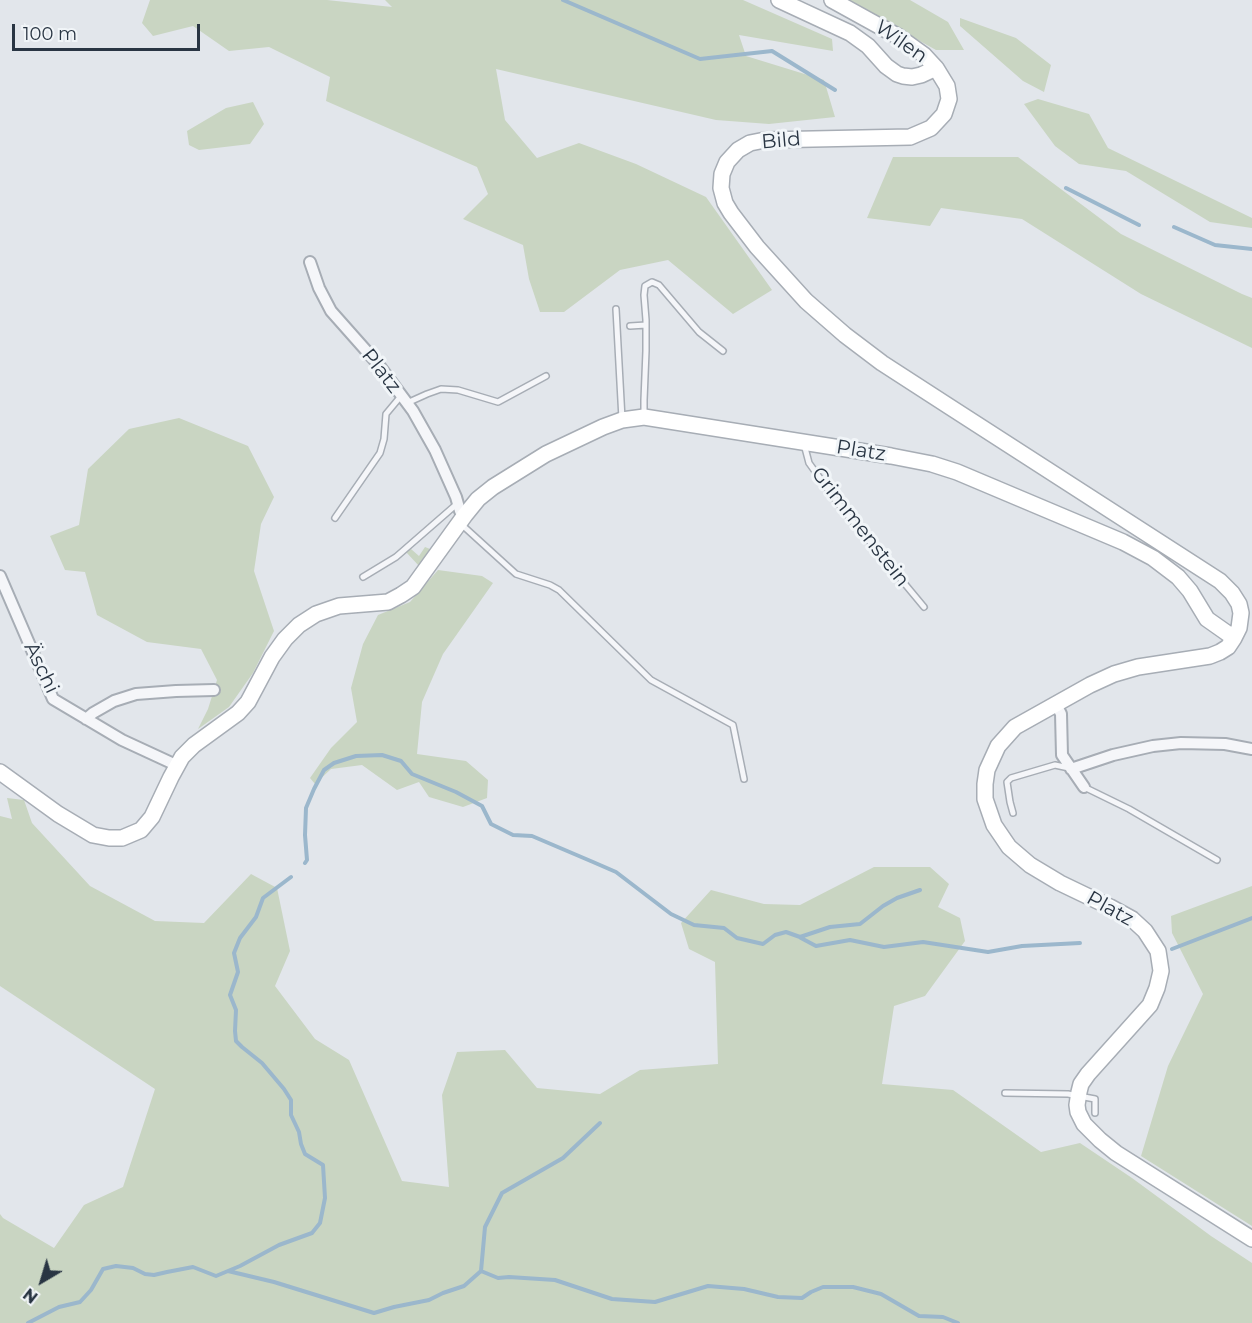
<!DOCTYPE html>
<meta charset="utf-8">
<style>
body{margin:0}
#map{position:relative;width:1252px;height:1323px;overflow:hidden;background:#e2e6eb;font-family:Montserrat,sans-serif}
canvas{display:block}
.north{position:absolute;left:12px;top:1251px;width:60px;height:60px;-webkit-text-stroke:4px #f1f5f8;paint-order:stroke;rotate:218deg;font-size:16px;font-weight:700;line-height:24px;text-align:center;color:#293543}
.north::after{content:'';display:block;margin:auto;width:21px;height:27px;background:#293543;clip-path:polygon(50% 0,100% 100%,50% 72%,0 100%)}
.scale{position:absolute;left:12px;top:24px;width:188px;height:27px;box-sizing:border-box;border:3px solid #293543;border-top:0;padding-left:8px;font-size:18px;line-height:21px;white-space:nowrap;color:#293543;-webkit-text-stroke:4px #f1f5f8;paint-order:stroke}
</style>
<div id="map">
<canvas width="1252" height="1323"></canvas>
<div class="north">N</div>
<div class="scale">100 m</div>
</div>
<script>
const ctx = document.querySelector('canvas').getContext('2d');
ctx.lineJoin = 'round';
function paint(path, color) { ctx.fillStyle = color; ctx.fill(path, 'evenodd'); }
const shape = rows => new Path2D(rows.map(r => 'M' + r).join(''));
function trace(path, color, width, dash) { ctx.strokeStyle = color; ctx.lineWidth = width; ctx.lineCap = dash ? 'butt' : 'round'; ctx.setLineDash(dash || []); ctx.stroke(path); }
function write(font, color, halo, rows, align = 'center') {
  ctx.font = font + ' Montserrat,sans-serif'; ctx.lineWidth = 6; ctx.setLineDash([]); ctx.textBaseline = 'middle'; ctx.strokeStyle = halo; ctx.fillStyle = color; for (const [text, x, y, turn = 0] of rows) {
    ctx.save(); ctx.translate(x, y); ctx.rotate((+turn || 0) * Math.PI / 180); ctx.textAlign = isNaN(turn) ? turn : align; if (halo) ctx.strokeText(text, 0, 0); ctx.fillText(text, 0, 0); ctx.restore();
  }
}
paint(shape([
 [150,0,327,0,392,7,385,0,743,0,832,39,833,51,739,35,746,56,824,80,835,117,769,124,716,120,496,69,505,120,537,158,579,143,636,164,706,197,772,290,733,314,668,260,620,270,564,312,540,312,529,279,523,245,463,219,488,194,477,167,326,101,330,77,269,47,229,51,193,26,153,36,142,23],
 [846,0,910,0,948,22,964,50,936,50],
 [960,18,1016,38,1051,65,1044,92,1023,81,960,26],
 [1038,99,1089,114,1108,148,1252,218,1252,228,1210,222,1126,171,1079,164,1055,146,1024,104],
 [253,102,264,124,250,144,199,150,189,145,187,131,226,108],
 [893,157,1018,157,1121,234,1242,294,1252,298,1252,348,1141,294,1022,219,941,208,930,226,867,218],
 [179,418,248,446,274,497,261,524,254,571,274,631,253,673,229,707,198,729,208,709,217,680,201,649,147,642,97,615,85,572,65,570,50,536,79,525,88,469,129,429],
 [425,547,430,549,419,566,406,552,411,549,419,556],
 [438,570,482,576,493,583,443,654,422,702,417,754,466,761,488,780,487,798,463,807,429,797,419,782,397,790,362,765,331,769,315,784,310,778,331,748,357,722,351,688,363,644,378,615,410,602],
 [7,798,24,800,32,823,90,886,155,921,204,923,251,874,277,888,290,951,275,986,315,1039,349,1060,402,1181,449,1187,442,1095,457,1052,505,1050,537,1088,600,1094,640,1070,718,1064,715,962,689,949,681,923,711,890,764,904,800,905,874,867,930,867,949,884,938,907,960,918,965,941,925,996,894,1006,882,1084,953,1090,1041,1152,1080,1143,1132,1178,1211,1236,1252,1263,1252,1323,0,1323,0,1214,3,1218,54,1248,84,1205,123,1187,155,1089,0,986,0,816,12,819],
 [1252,886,1252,1226,1141,1156,1168,1066,1203,994,1172,933,1171,916]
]), '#c9d5c2');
trace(shape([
 [563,0,700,59,772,51,835,90],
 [1066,188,1139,225],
 [1174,227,1215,245,1252,249],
 [305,863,307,860,305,835,306,808,314,789,324,770,334,763,356,756,382,755,401,761,412,774,456,792,482,806,491,824,513,835,532,836,593,862,616,872,671,914,694,925,724,928,737,938,763,944,775,935,786,932,800,937,830,927,860,924,883,906,897,898,920,890],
 [801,938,816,946,850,940,884,947,923,942,988,952,1022,946,1080,943],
 [1172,949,1252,918],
 [228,1271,274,1282,374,1313,394,1307,429,1300,443,1293,464,1286,481,1271,498,1278,509,1277,555,1280,612,1299,655,1302,708,1286,744,1289,778,1297,802,1298,811,1292,823,1287,853,1287,881,1294,919,1316,943,1317,958,1323],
 [481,1271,485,1227,502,1193,563,1158,600,1123],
 [28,1323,59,1307,80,1302,91,1290,103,1269,116,1266,133,1268,145,1274,154,1275,167,1272,193,1267,216,1276,240,1266,279,1245,312,1233,320,1223,325,1198,323,1165,305,1154,301,1144,299,1132,291,1115,291,1100,284,1089,262,1063,242,1047,236,1041,235,1031,236,1010,230,995,238,972,234,953,240,938,256,917,263,898,291,877]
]), '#9bb7cc', 4);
const lane = shape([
 [616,309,622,419],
 [630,326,646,325],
 [407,403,427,394,441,389,458,390,498,402,546,376],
 [644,415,644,400,646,351,646,320,644,295,645,286,652,282,659,285,699,332,723,351],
 [804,444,809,463,840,506,924,607],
 [335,518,380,453,384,439,386,414,401,396],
 [461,524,516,574,550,585,559,590,651,680,733,725,744,779],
 [363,577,396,557,458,503],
 [1084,787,1129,809,1217,860],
 [1013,813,1010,802,1007,782,1011,778,1055,765,1069,768],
 [1005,1093,1068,1094,1095,1099,1095,1113]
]);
const street = shape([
 [310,262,319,288,331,311,378,364,413,411,435,450,456,497,460,511,465,515],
 [0,576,53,699,122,740,176,765],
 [1056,704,1061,714,1062,755,1084,787],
 [86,719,93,713,114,701,136,694,176,691,214,690],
 [1071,769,1113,755,1153,746,1181,743,1225,744,1252,749]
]);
const secondary = shape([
 [779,0,850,33,868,46,886,66,897,74,903,76,912,77,921,75,936,68],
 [832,0,899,37,924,55,936,68,947,86,949,99,944,114,931,128,910,137,765,140,750,143,738,150,727,162,722,174,721,188,725,203,731,213,757,247,806,301,845,335,882,363,950,407,1220,581,1232,593,1239,604,1241,613,1239,628,1234,638,1228,647,1220,652,1210,656,1138,667,1114,674,1090,685,1015,727,998,746,987,770,985,784,985,799,994,825,1009,847,1030,865,1060,883,1110,907,1132,919,1145,931,1158,951,1161,971,1157,988,1150,1005,1088,1074,1081,1084,1079,1092,1077,1105,1078,1112,1084,1124,1100,1140,1116,1153,1252,1239],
 [0,772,58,814,93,835,109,838,122,838,141,830,152,817,171,777,182,757,194,745,238,713,248,702,272,657,285,639,299,625,316,614,339,606,388,602,401,595,413,587,465,515,478,499,493,487,546,454,603,427,622,420,644,417,891,456,932,464,957,472,1123,542,1153,558,1178,577,1190,591,1207,619,1234,638]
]);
trace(lane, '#a7adb5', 8);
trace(street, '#a7adb5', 14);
trace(secondary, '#a7adb5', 18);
trace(lane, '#f5f6f9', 5);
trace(street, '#f5f6f9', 10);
trace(secondary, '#fff', 15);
write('20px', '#293543', '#f1f5f8', [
 ["Wilen",901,42,35],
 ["Bild",781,141,-5],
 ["Platz",381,371,52],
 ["Platz",861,451,9],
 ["Grimmenstein",860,527,52],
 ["Äschi",41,668,64],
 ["Platz",1110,909,29]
]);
</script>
